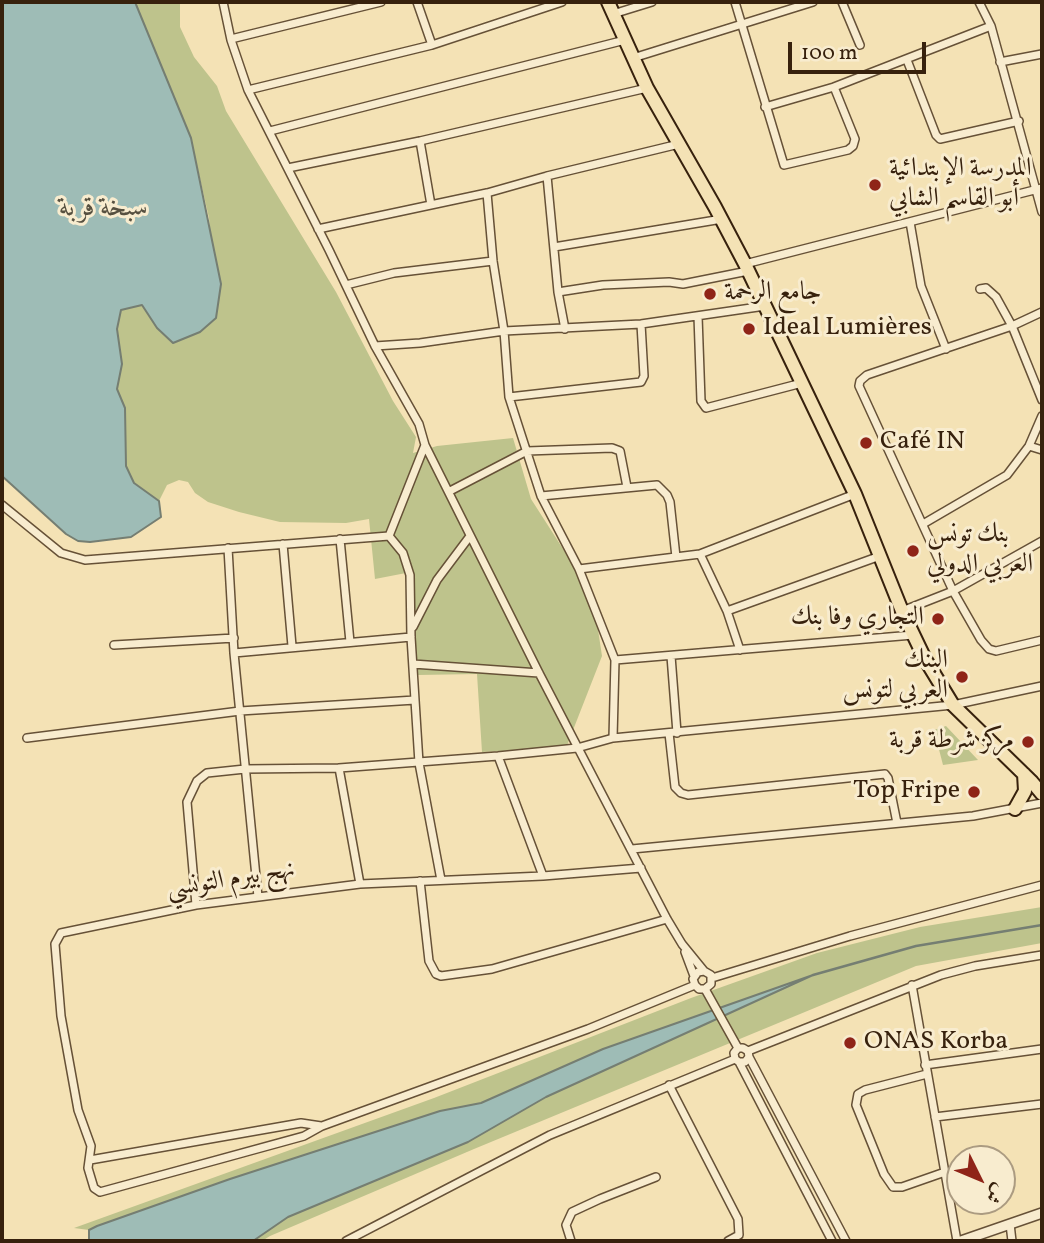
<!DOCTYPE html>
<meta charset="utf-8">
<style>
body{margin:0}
#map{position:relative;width:1044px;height:1243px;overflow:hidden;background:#f4e2b5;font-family:Vollkorn,Amiri,serif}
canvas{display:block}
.frame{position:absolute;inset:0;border:4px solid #37210d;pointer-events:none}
.north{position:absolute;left:946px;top:1145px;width:70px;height:70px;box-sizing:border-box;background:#f8eccf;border:2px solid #ab9b81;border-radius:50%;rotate:133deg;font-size:19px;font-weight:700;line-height:28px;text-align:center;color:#37210d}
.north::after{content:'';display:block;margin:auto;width:24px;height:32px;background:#8f2418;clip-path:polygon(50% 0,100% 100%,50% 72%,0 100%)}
.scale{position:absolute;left:788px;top:42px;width:138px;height:32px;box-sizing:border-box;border:4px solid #37210d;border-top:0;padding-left:9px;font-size:21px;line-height:24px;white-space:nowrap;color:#37210d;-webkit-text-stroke:5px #f8eccf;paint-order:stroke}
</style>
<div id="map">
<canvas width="1044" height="1243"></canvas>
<div class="frame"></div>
<div class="north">ش</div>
<div class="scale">100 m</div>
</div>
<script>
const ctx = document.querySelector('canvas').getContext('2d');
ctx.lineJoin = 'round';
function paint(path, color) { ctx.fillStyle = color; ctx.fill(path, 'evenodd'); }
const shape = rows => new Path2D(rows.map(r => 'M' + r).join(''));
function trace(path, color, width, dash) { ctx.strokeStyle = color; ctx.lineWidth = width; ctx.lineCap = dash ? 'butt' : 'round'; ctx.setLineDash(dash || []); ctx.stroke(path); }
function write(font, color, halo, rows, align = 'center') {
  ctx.font = font + ' Vollkorn,Amiri,serif'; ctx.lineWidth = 6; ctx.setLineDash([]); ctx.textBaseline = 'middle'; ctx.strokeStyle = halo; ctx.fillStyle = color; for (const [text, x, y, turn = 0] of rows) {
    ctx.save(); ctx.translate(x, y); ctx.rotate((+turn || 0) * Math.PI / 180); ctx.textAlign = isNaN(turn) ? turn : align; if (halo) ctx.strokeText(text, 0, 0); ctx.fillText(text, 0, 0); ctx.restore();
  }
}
paint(shape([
 [135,2,180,2,180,27,194,57,217,86,226,111,336,292,393,401,416,437,413,453,437,446,513,438,531,499,574,566,597,623,602,656,566,748,482,752,477,674,418,675,406,573,375,579,369,519,346,523,280,522,239,512,208,502,195,493,188,482,179,480,167,485,159,501,134,483,126,466,125,408,117,389,122,364,117,329,121,309,142,305,157,328,212,251,209,218,191,139],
 [946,726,978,760,943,765,934,730],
 [1042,907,1042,943,916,966,474,1149,270,1236,262,1241,253,1241,288,1217,468,1142,546,1097,803,979,603,1049,481,1104,440,1111,230,1179,89,1230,74,1228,434,1098,691,998,817,953,920,927]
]), '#bec38c');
const water = shape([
 [2,2,135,2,191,138,221,284,216,318,200,332,173,343,157,328,142,305,121,310,117,329,122,364,117,389,125,408,126,466,134,483,159,501,161,517,131,537,90,542,78,541,66,534,2,476,2,2],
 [813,975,546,1097,468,1142,288,1217,253,1241,89,1241,89,1230,97,1226,230,1179,440,1111,481,1103,603,1049,813,975]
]);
paint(water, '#9ebcb6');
trace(water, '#757e72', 2);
trace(shape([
 [813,975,916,946,1042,925]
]), '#757e72', 2.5);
const minor = shape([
 [223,2,231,40,248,90,329,250,375,346,419,424,425,445,539,673,667,919,682,944,704,971],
 [417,2,432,45],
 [735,2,784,165,848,150,853,146,855,139,834,87],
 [842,2,860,45],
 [979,2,991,26,1042,212],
 [613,14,652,2],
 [231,39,381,2],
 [633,58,813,2],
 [907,60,936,135,940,139,1019,121],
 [1000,62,1042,54],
 [248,90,432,45,562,2],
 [765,107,834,87,991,26],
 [270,131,625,40],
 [420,141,431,205],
 [288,168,420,141,647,88],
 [547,176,558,292,565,329],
 [487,193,493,261,504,331,509,397,541,496,579,569,615,660,613,738],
 [910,222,921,286,946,349],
 [318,229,487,193,547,176,679,144],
 [554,247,722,219],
 [745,264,1042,188],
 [346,285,394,273,493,261],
 [980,289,986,288,996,297,1012,326,1042,400],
 [558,292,603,285,669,282,683,284,748,271],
 [1042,312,1012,326,867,375,860,381,859,386,953,591,981,640,989,649,996,651,1042,640],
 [698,316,701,401,706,408,802,383],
 [375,346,420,343,504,331,641,324,765,306],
 [509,397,641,382,644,376,641,324],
 [1029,446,1042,450],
 [450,491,527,451,612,448,620,451,627,487],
 [541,496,657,485,667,495,670,502,676,557],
 [2,505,61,553,85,560,389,536],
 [923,524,1007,475,1029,446,1042,416],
 [389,536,403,553,410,575,411,637,419,763,441,880],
 [389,536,425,445],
 [340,539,350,642],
 [283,544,292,646],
 [228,548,234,653,258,897],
 [700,554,727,611,740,650],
 [579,569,700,554,855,494],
 [727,611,880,556],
 [902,611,953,591,1042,541],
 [413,627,437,580,470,536],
 [114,645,234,638],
 [234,653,411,637],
 [671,656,677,733],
 [615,660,913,635],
 [413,664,539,673],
 [669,733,675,787,681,793,688,795,885,774,888,778,897,823],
 [27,738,240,711,415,700],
 [498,756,543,876],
 [339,768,360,884],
 [632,849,973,816,1042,803],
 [641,868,543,876,360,884,196,905,61,933,55,944,61,1016,78,1110,91,1146,88,1168,94,1188,100,1192,111,1189,304,1136,322,1126,588,1029,695,985,699,989,705,989,711,984,711,975,704,971,698,972,693,979,695,985],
 [420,881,429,961,436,974,441,976,492,969,667,919],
 [196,905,187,802,197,781,207,773,245,769,339,768,498,756,577,748,613,738,953,705,1042,686],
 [685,952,694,976],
 [712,978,850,936,1042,885],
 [912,985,957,1241],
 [705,989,738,1048],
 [748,1051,941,975,975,966,1042,955],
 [749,1057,846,1241],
 [739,1062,832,1241],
 [925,1065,1042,1049],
 [927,1074,865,1090,858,1094,856,1105,884,1174,893,1187,902,1187,945,1172],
 [669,1085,738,1219,739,1235,728,1241],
 [935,1117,1042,1104],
 [90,1160,301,1123,321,1126],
 [1010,1224,1012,1241],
 [346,1241,550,1135,735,1059,739,1062,745,1062,749,1057,748,1051,743,1048,738,1048,734,1053,735,1059],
 [571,1241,566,1225,572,1212,600,1199,656,1177]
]);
const tertiary = shape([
 [961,1241,1042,1213]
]);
const trunk = shape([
 [608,2,647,88,715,207,745,264,855,494,902,611,925,659,953,705,1032,782,1042,794],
 [1015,809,1025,791,1024,774]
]);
trace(minor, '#665137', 10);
trace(tertiary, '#665137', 12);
trace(trunk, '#37210d', 16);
trace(minor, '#f8eccf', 7);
trace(tertiary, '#f8eccf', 9);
trace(trunk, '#f4e2b5', 12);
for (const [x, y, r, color] of [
 [875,185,7,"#8f2418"],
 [710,294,7,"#8f2418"],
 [749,329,7,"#8f2418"],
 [866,443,7,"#8f2418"],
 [913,551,7,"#8f2418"],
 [938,619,7,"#8f2418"],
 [962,677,7,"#8f2418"],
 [1028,742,7,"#8f2418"],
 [974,792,7,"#8f2418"],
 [850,1043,7,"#8f2418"]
]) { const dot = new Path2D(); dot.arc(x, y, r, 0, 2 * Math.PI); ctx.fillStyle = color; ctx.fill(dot); trace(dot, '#f8eccf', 2.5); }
write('26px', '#37210d', '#f8eccf', [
 ["المدرسة الإبتدائية",889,170],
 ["أبو القاسم الشابي",889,200],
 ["جامع الرحمة",724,294],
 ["Ideal Lumières",763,329],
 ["Café IN",880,443],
 ["بنك تونس",927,536],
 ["العربي الدولي",927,566],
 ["التجاري وفا بنك",924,619,"right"],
 ["البنك",948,662,"right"],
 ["العربي لتونس",948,692,"right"],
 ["مركز شرطة قربة",1014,742,"right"],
 ["Top Fripe",960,792,"right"],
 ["ONAS Korba",864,1043]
], 'left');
write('26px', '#37210d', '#f8eccf', [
 ["نهج بيرم التونسي",231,881,-9]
]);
write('italic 28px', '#565040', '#f8eccf', [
 ["سبخة قربة",104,210]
]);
</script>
